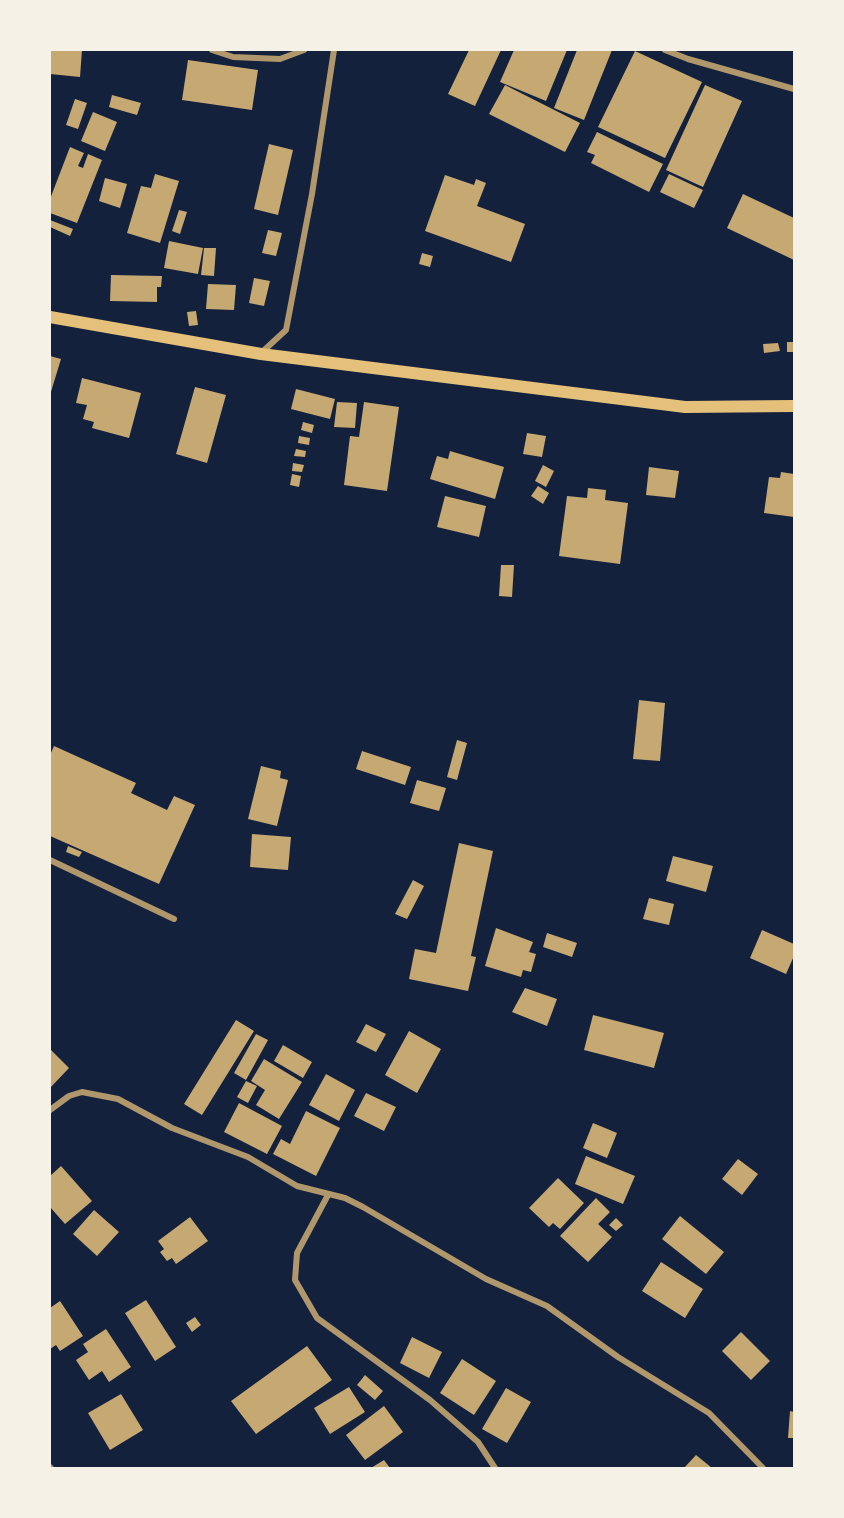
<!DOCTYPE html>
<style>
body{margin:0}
#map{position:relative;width:844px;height:1518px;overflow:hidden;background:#14213d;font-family:"Work Sans",sans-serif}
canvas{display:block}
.frame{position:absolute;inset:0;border:51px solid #f6f1e7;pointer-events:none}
</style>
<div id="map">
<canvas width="844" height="1518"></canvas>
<div class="frame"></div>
</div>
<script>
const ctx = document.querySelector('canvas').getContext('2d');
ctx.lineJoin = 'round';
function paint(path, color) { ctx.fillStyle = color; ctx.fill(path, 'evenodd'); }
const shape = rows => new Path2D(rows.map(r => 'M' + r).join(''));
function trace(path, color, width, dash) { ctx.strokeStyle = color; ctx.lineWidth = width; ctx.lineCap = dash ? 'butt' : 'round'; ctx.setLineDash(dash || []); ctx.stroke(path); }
paint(shape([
 [50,50,82,50,80,77,50,74],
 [469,50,501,50,475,106,448,94],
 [514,50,567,50,546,101,500,82],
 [577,50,612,50,584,120,554,108],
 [635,51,702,82,665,158,598,127],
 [188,60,258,70,252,110,182,100],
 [505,85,580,123,565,152,489,114],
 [705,85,742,101,703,187,666,170],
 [112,95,141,103,137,115,109,107],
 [75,99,87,103,78,129,66,125],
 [93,112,117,122,105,151,81,141],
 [597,132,663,164,649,192,591,163,595,155,587,152],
 [269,144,293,150,278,215,254,209],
 [70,147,84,153,78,166,83,168,88,154,102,160,77,223,50,213,50,199],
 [155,174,179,181,160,243,127,233,141,186,151,188],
 [669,174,703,190,694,208,660,192],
 [445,175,474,185,476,179,486,183,477,206,525,224,511,262,425,231],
 [105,178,127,184,120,208,99,201],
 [743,194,794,218,794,260,727,228],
 [179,210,187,212,180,234,172,231],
 [50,220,73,229,70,236,50,227],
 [268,230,282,233,276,256,262,253],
 [169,241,203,248,198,274,164,268],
 [204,248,216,248,214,276,201,275],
 [422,253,433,256,430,267,419,264],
 [111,275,162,276,161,287,157,287,157,302,110,301],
 [254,278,270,281,264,306,249,303],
 [208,284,236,285,234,310,206,309],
 [196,311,198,325,189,326,187,312],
 [787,342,794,342,794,352,787,352],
 [778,343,780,351,764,353,763,344],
 [50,356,61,359,50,395],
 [82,378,141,393,129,438,92,428,94,422,83,419,87,405,76,403],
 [195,387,226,395,207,463,176,454],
 [296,389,335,399,330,419,291,409],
 [337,402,357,403,355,428,334,427],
 [364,402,399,407,387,491,344,485,350,436,359,437],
 [303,422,314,425,312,433,301,430],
 [527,433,546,436,542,457,523,454],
 [299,436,310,438,309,445,298,443],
 [296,449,306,451,305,457,294,456],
 [450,451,504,467,495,499,430,479,437,456,448,459],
 [293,463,304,465,302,472,292,471],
 [543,465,554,471,546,487,535,481],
 [649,467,679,471,675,498,646,495],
 [781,472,794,474,794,517,764,513,769,477,780,478],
 [292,474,301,476,299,487,290,485],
 [538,486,549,493,543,504,531,496],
 [588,488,606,490,605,500,628,503,620,564,559,556,567,496,587,498],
 [445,496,486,506,479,537,437,527],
 [501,565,514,565,512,597,499,596],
 [639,700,665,703,660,761,633,759],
 [457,740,467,743,457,780,447,777],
 [54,746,136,783,131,793,167,810,174,796,195,805,159,884,50,836,50,755],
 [362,751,411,767,405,785,356,769],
 [261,766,281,771,280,778,288,780,277,826,248,819],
 [417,780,446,788,439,811,410,803],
 [252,834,291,837,288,870,250,867],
 [459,843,493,851,471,956,476,957,468,991,409,979,415,949,436,953],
 [68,846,82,852,79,857,66,852],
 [673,856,713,866,706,892,666,881],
 [413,880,424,886,407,919,395,914],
 [649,898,674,904,669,925,643,919],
 [496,928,533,942,529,952,536,954,531,972,523,970,521,977,485,966],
 [762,930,794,944,794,956,786,974,750,958],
 [547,933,577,943,572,957,543,947],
 [525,988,557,999,547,1026,512,1012],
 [593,1015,664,1033,654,1068,584,1050],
 [236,1020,254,1031,202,1115,184,1104],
 [366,1024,386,1034,376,1052,356,1042],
 [409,1031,441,1049,417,1093,385,1075],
 [256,1034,268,1040,246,1080,234,1073],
 [283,1045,312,1062,303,1078,274,1061],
 [50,1049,69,1068,50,1088],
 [264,1059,302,1082,279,1119,256,1105,265,1090,251,1081],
 [326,1074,355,1090,339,1121,309,1105],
 [246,1081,257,1086,248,1103,237,1097],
 [366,1093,396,1107,384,1131,354,1116],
 [239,1103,282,1126,267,1154,224,1132],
 [306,1111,340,1128,316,1176,273,1154,281,1139,290,1144],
 [593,1123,617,1133,607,1158,583,1148],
 [586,1156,635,1176,623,1204,575,1184],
 [738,1159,758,1174,742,1195,722,1179],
 [61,1166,92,1201,65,1224,50,1207,50,1176],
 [558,1178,584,1203,560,1229,553,1223,549,1227,529,1208],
 [596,1198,610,1212,598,1224,612,1237,588,1262,560,1236],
 [94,1210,119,1232,97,1256,73,1234],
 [680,1216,724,1252,706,1274,662,1239],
 [190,1217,208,1241,176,1264,172,1258,167,1261,160,1252,164,1249,158,1241],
 [616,1218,623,1225,616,1231,609,1225],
 [661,1262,703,1289,685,1318,642,1291],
 [146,1300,176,1347,155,1361,125,1313],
 [60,1301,83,1336,60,1351,56,1345,50,1349,50,1308],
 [195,1317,201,1325,192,1332,186,1323],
 [106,1329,131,1367,109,1382,102,1371,89,1380,76,1360,88,1352,83,1344],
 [741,1332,770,1361,751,1380,722,1351],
 [412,1337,442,1352,429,1378,400,1363],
 [307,1346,332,1380,256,1434,231,1401],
 [462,1359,496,1381,474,1415,440,1393],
 [365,1375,383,1391,375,1400,357,1385],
 [349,1387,365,1412,330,1434,314,1408],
 [506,1388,531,1402,507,1443,482,1429],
 [121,1394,143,1430,110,1450,88,1413],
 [384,1406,403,1432,365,1460,346,1435],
 [790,1411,794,1412,794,1438,788,1438],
 [696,1455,712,1468,684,1468],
 [384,1460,390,1468,371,1468]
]), '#c6a872');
trace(shape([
 [212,50,233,57,280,59,304,50],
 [665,50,688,59,794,89],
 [261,353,286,330,312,194,334,50],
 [50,860,174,919],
 [50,1110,69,1096,82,1092,118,1099,172,1128,248,1157,297,1186,345,1198,363,1207,486,1279,547,1306,618,1357,709,1413,763,1468],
 [328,1195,297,1253,295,1280,317,1318,430,1400,478,1442,495,1468],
 [50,1467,51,1468]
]), '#b1986c', 6);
trace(shape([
 [50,317,261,354,685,407,794,406]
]), '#e5c07b', 12);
</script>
